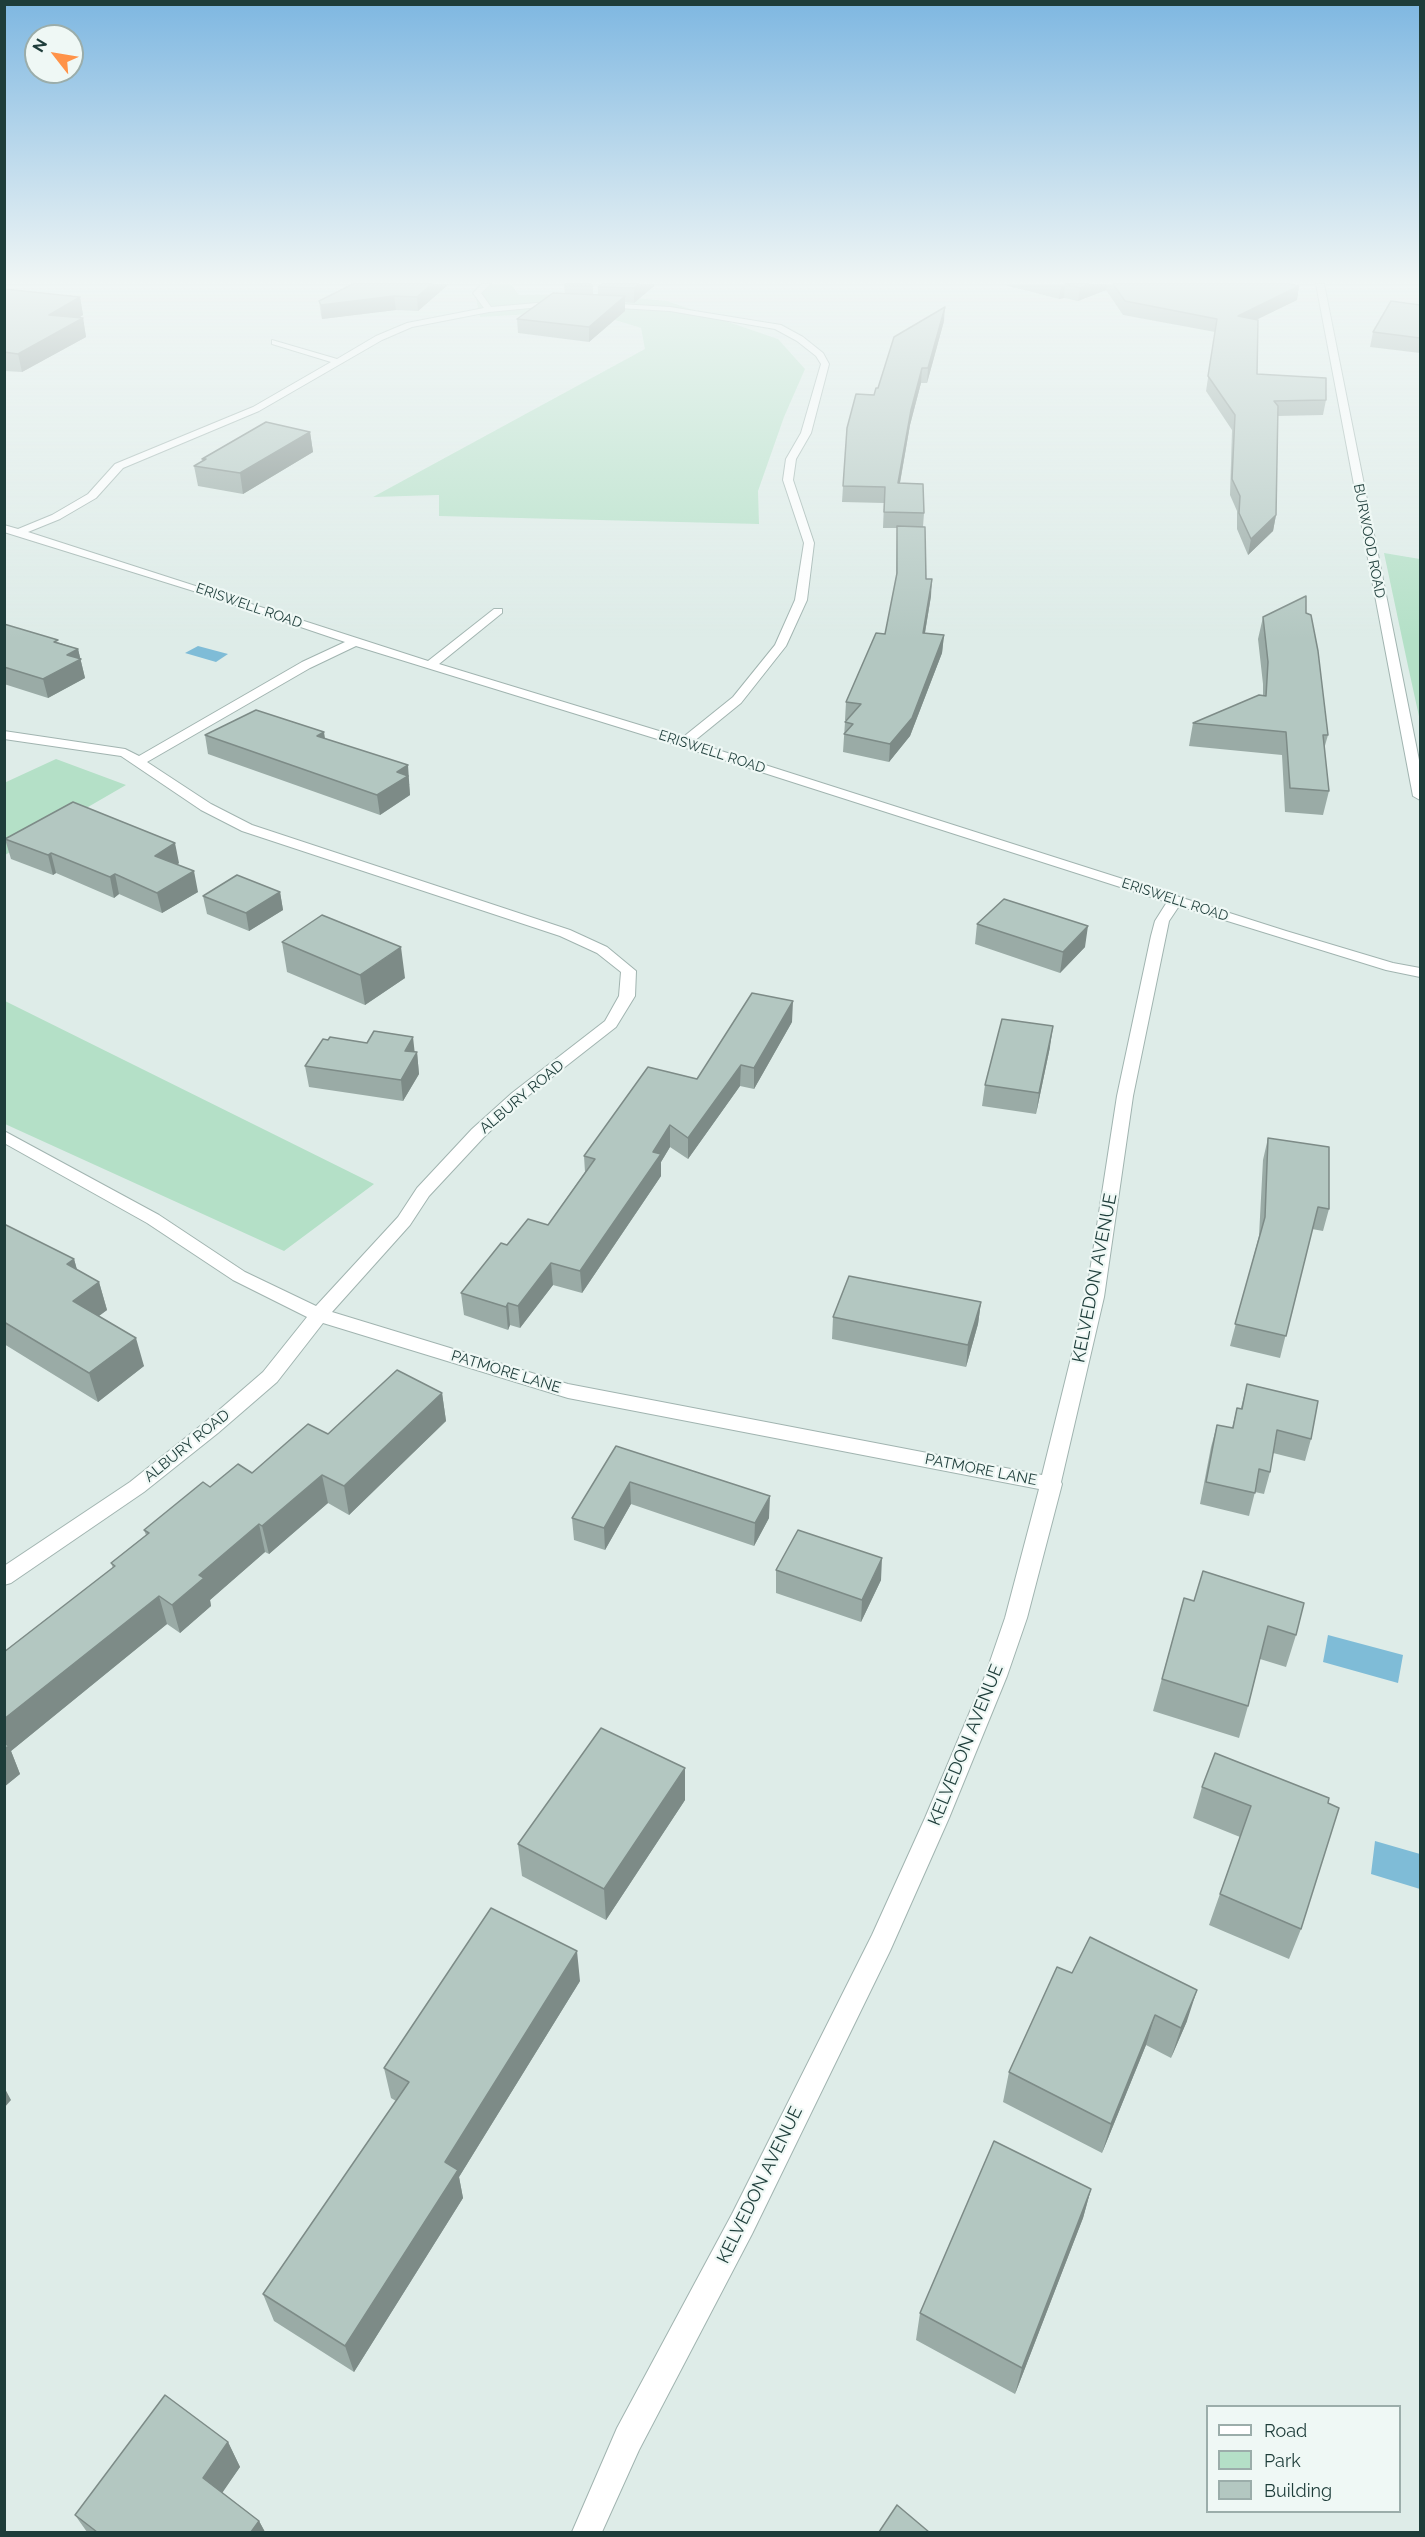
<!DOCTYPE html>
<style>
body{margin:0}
#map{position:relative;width:1425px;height:2537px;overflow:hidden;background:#deece8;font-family:Raleway,sans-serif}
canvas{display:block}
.frame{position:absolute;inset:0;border:6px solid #1e3d3a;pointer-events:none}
.legend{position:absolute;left:1206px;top:2405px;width:195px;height:108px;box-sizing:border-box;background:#eff8f5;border:2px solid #9badaa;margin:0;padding:8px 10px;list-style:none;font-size:18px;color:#1e3d3a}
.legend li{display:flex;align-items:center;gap:12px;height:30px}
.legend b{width:30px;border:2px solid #9badaa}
.north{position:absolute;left:24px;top:24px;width:60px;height:60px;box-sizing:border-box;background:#eff8f5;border:2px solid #9badaa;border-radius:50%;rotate:301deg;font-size:16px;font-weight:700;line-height:24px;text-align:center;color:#1e3d3a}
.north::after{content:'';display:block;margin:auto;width:21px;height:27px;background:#ff9349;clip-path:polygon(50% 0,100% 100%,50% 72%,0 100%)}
</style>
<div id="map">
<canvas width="1425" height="2537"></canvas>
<div class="frame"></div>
<ul class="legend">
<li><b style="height:8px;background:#fff"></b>Road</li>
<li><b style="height:16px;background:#b4e0c7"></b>Park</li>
<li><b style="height:16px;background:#b3c7c1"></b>Building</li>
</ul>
<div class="north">N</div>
</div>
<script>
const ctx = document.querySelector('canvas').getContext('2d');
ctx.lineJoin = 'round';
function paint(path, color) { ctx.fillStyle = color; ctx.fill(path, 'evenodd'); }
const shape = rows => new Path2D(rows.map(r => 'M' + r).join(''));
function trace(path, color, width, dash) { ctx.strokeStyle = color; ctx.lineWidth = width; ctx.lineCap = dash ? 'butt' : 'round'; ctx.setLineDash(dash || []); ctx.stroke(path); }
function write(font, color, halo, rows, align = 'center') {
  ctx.font = font + ' Raleway,sans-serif'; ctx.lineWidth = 4.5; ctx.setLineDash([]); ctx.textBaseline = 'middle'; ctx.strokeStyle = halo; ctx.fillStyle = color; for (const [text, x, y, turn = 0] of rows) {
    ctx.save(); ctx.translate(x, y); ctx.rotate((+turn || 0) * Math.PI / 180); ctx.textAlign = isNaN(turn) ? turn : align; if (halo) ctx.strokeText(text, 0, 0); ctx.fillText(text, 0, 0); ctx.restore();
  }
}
paint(shape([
 [495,284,511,284,519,295,595,294,667,301,778,339,805,369,784,417,758,491,759,524,439,516,439,495,373,497,645,349,641,328,586,311,480,317,474,289],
 [1384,553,1420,559,1420,721,1408,666],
 [56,759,126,785,5,855,4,783],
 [5,1001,374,1184,284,1251,5,1124]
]), '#b4e0c7');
paint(shape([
 [198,646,228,654,216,662,185,653],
 [1328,1635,1403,1655,1398,1683,1323,1662],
 [1375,1841,1420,1854,1420,1889,1371,1874]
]), '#7fbcd7');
const minor = shape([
 [482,284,491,284,481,293,491,307,560,301,564,303,560,305,489,312,412,327,382,340,259,411,123,468,96,498,60,519,28,532,428,661,494,609,502,609,502,613,439,664,682,738,733,697,775,645,795,600,804,543,783,480,786,459,801,433,821,364,816,356,797,341,775,329,670,311,602,307,598,305,602,303,670,307,781,325,803,337,823,353,829,364,811,433,796,459,793,480,814,543,807,600,786,646,741,703,693,742,1286,931,1393,963,1420,968,1420,977,1386,970,1179,906,1169,921,1133,1096,1104,1297,1061,1482,1062,1484,1027,1618,1007,1676,949,1818,890,1951,752,2234,639,2450,602,2532,572,2532,617,2428,732,2214,872,1935,925,1818,985,1676,1005,1618,1039,1489,568,1398,323,1323,277,1382,218,1433,144,1492,11,1583,4,1585,4,1566,130,1482,204,1423,263,1372,307,1317,233,1280,147,1223,4,1143,4,1131,159,1215,245,1272,316,1306,398,1217,417,1188,472,1129,512,1093,605,1021,619,996,621,972,597,953,560,936,242,831,201,810,121,756,4,739,4,731,125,749,139,756,302,662,345,642,200,593,4,532,4,525,18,529,52,515,88,494,115,464,253,407,331,362,272,344,272,340,337,359,376,336,407,323,484,308,473,293,482,284],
 [356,646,680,746,1167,902,1155,921,1151,936,1117,1096,1086,1297,1042,1475,568,1384,332,1312,410,1225,429,1196,484,1137,524,1099,616,1027,635,996,636,971,607,947,570,930,252,825,211,804,147,762,310,668,356,646],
 [1316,284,1324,284,1420,765,1420,800,1413,796,1316,284]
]);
trace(minor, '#a1b4b0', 2);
paint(minor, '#fff');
paint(shape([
 [449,284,418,311,396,310,322,319,321,315,319,301],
 [1001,284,1290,284,1299,286,1297,300,1256,320,1257,374,1326,400,1323,415,1278,416,1276,515,1273,531,1248,555,1237,529,1237,511,1230,495,1232,430,1206,391,1215,332,1123,315,1106,290,1078,301,1064,298,1059,299],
 [564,285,593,286,593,295,598,295,598,287,654,286,634,303,625,302,625,311,589,342,518,333,517,319,565,294],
 [4,289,80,297,83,315,79,318,83,318,86,337,22,372,4,371],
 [1420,305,1420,353,1370,347,1373,332],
 [944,321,927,383,921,383,910,425,900,483,924,513,923,527,926,579,931,596,925,633,944,635,942,653,910,736,889,762,843,752,845,722,847,720,845,720,846,702,885,634,896,578,897,528,883,528,884,503,842,502,843,486,874,395,878,388],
 [310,432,313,452,243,494,198,486,194,466,203,461,202,459],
 [1306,613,1328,735,1324,749,1329,791,1323,815,1285,812,1282,755,1189,746,1193,723,1263,695,1263,684,1258,639,1263,617],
 [4,624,78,649,85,678,48,698,4,684],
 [205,735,325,738,410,785,409,785,410,795,380,815,208,754],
 [5,839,179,863,177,865,198,892,162,913,119,894,114,898,56,873,53,875,11,859],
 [280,892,283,910,249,931,207,914,203,896],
 [977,924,1085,947,1060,973,975,944],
 [282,942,405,978,365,1005,287,972],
 [792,1022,754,1089,740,1086,688,1159,670,1147,661,1162,661,1176,582,1293,553,1285,520,1328,510,1325,508,1330,464,1315,461,1293,507,1245,548,1225,585,1172,584,1156,697,1079],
 [1050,1047,1036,1114,982,1106,985,1085],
 [415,1052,417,1052,419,1074,403,1101,309,1087,305,1066],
 [1268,1138,1329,1209,1323,1231,1312,1229,1280,1358,1230,1346,1259,1236,1263,1160],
 [4,1224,74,1259,77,1270,99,1282,107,1310,99,1316,144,1366,98,1402,4,1344],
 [981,1302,978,1324,966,1367,832,1339,833,1317],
 [1247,1384,1311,1439,1305,1461,1273,1453,1270,1472,1264,1494,1255,1492,1249,1516,1200,1504,1211,1447,1217,1425,1232,1428,1237,1408,1241,1408],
 [442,1393,446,1421,349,1515,328,1503,269,1554,265,1552,210,1600,211,1606,180,1633,167,1624,11,1751,20,1774,4,1787,4,1652,113,1568,111,1563,146,1535,144,1530,210,1487,252,1473,328,1434],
 [616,1446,769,1518,754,1546,631,1504,605,1550,574,1540,572,1518],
 [776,1570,881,1580,861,1622,776,1593],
 [1184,1598,1296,1635,1286,1667,1260,1659,1248,1706,1239,1738,1153,1711],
 [1202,1787,1328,1803,1301,1929,1289,1959,1209,1925,1240,1837,1193,1818],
 [685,1800,606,1920,522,1876,518,1844],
 [1057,1967,1187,2021,1171,2058,1146,2045,1102,2153,1003,2102,1009,2072],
 [580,1981,459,2177,463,2198,354,2372,274,2321,263,2294,396,2101,391,2098,384,2068],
 [1091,2189,1083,2218,1015,2394,916,2340,920,2313],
 [228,2442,240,2467,222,2492,259,2521,265,2532,87,2532,75,2515]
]), '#9aaba6');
paint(shape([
 [432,284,449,284,418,311,417,297],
 [639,284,654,284,654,286,634,303,634,288],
 [1065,284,1064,298,1059,299,1061,286],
 [1089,284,1107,284,1106,290,1078,301,1080,288],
 [1299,286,1297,300,1235,330,1238,316],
 [394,296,396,310,322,319,321,305],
 [625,296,625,311,589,342,589,327],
 [80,297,83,315,53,333,49,315],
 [945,307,944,321,927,383,928,368],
 [83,318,86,337,22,372,18,354],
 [922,368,921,383,910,425,897,499,898,483,911,410],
 [310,432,313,452,243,494,240,473],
 [1276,515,1273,531,1248,555,1251,539],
 [932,579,931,596,922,650,923,633],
 [944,635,942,653,910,736,889,762,890,744],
 [78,649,85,678,48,698,43,679,67,655],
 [324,732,327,751,317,736],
 [408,765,410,795,380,815,377,795,397,772],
 [175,843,179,863,160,876,155,856],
 [51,853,56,873,53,875,48,855],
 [194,871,198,892,162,913,157,893],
 [115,874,119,894,114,898,110,877],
 [280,892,283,910,249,931,246,913],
 [1088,926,1085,947,1060,973,1063,952],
 [401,947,405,978,365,1005,360,975],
 [793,1001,792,1022,754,1089,754,1068],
 [1053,1026,1050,1047,1036,1114,1039,1093],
 [413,1037,415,1055,417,1052,419,1074,403,1101,401,1080,405,1051],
 [741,1065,740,1086,688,1159,688,1138],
 [670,1125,670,1147,661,1162,661,1176,582,1293,580,1271],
 [74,1259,82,1287,67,1264],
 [551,1263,553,1285,520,1328,518,1306],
 [99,1282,107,1310,81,1329,73,1301],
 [981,1302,978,1324,966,1367,968,1345],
 [508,1303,510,1325,508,1330,506,1307],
 [136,1338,144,1366,98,1402,89,1373],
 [442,1393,446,1421,349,1515,344,1486],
 [322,1475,328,1503,269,1554,262,1526],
 [630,1482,631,1504,605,1550,604,1528],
 [770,1496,769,1518,754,1546,755,1523],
 [259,1524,265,1552,210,1600,211,1606,180,1633,172,1605,199,1575],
 [882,1558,881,1580,861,1622,862,1600],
 [159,1596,167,1624,11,1751,20,1774,4,1787,4,1719],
 [685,1768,685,1800,606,1920,604,1889],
 [577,1951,580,1981,459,2177,463,2198,354,2372,345,2346,445,2162],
 [1197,1990,1187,2021,1171,2058,1181,2028],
 [1155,2015,1146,2045,1102,2153,1111,2124],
 [4,2087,11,2100,4,2108],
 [1091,2189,1083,2218,1015,2394,1022,2368],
 [228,2442,240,2467,216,2502,203,2478],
 [259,2521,265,2532,251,2532]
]), '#7d8b87');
const building = shape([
 [353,284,432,284,417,297,394,296,321,305,319,301,353,284],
 [565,284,591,284,593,286,564,285,565,284],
 [602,284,639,284,634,288,598,287,602,284],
 [1065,284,1089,284,1080,288,1065,284],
 [1113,284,1290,284,1299,286,1238,316,1258,320,1257,374,1326,378,1326,400,1274,401,1278,406,1276,515,1251,539,1239,513,1240,496,1232,479,1235,415,1208,376,1217,319,1125,301,1113,284],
 [4,289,80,297,49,315,83,318,18,354,4,352,4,289],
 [553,293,625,296,589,327,517,319,553,293],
 [1391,301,1420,305,1420,338,1373,332,1391,301],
 [945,307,928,368,922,368,911,410,898,483,923,484,924,513,884,512,885,487,843,486,847,428,856,394,874,395,876,388,878,388,894,337,945,307],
 [266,422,310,432,240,473,194,466,206,459,202,459,266,422],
 [897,526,925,527,926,579,932,579,923,633,944,635,912,718,890,744,844,734,853,724,845,722,861,704,846,702,876,633,885,634,897,573,897,526],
 [1306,596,1306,613,1311,615,1318,651,1328,735,1323,735,1329,791,1290,788,1286,732,1193,723,1259,695,1266,696,1268,662,1263,617,1306,596],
 [4,624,58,640,54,642,78,649,67,655,81,659,43,679,4,667,4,624],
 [256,710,324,732,317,736,408,765,397,772,408,776,377,795,205,735,256,710],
 [73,802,175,843,155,856,194,871,157,893,115,874,110,877,51,853,48,855,5,839,73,802],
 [237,875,280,892,246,913,203,896,237,875],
 [1004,899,1088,926,1063,952,977,924,1004,899],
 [322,915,401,947,360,975,282,942,322,915],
 [752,993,793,1001,754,1068,741,1065,688,1138,670,1125,653,1152,661,1154,580,1271,551,1263,518,1306,508,1303,506,1307,461,1293,501,1243,507,1245,528,1219,548,1225,595,1159,584,1156,648,1067,697,1079,752,993],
 [1002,1019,1053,1026,1039,1093,985,1085,1002,1019],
 [374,1031,413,1037,405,1051,417,1052,401,1080,305,1066,323,1039,328,1040,330,1037,367,1043,374,1031],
 [1268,1138,1329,1147,1329,1209,1318,1207,1286,1336,1235,1324,1265,1217,1268,1138],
 [4,1224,74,1259,67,1264,99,1282,73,1301,136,1338,89,1373,4,1322,4,1224],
 [849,1276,981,1302,968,1345,833,1317,849,1276],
 [397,1370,442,1393,344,1486,322,1475,262,1526,259,1524,199,1575,204,1578,172,1605,159,1596,4,1719,4,1652,115,1566,111,1563,149,1533,144,1530,203,1482,210,1487,238,1464,252,1473,308,1424,328,1434,397,1370],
 [1247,1384,1318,1401,1311,1439,1277,1430,1270,1472,1259,1469,1255,1493,1206,1482,1217,1425,1233,1428,1237,1408,1242,1409,1247,1384],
 [616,1446,770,1496,755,1523,630,1482,604,1528,572,1518,616,1446],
 [798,1530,882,1558,862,1600,776,1570,798,1530],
 [1203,1571,1304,1603,1296,1635,1268,1626,1248,1706,1162,1679,1184,1598,1194,1601,1203,1571],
 [601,1728,685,1768,604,1889,518,1844,601,1728],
 [4,1743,9,1746,4,1749,4,1743],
 [1215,1753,1329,1798,1328,1803,1339,1808,1301,1929,1220,1894,1251,1806,1202,1787,1215,1753],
 [491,1908,577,1951,445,2162,458,2170,345,2346,263,2294,409,2082,384,2068,491,1908],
 [1090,1937,1197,1990,1181,2028,1155,2015,1111,2124,1009,2072,1057,1967,1072,1973,1090,1937],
 [994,2141,1091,2189,1022,2368,920,2313,994,2141],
 [165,2395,228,2442,203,2478,259,2521,251,2532,97,2532,75,2515,165,2395],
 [897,2505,929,2532,879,2532,897,2505]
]);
paint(building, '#b3c7c1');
trace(building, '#7d8b87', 1.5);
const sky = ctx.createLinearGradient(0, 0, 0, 639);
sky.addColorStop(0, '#7eb7e1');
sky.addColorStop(0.44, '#f0f6f5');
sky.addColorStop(1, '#f0f6f500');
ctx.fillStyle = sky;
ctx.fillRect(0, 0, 1425, 639);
write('14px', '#1e3d3a', '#eff8f5', [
 ["BURWOOD ROAD",1369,541,79],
 ["ERISWELL ROAD",249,606,19],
 ["ERISWELL ROAD",712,752,18],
 ["ERISWELL ROAD",1175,900,18]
]);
write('15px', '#1e3d3a', '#eff8f5', [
 ["ALBURY ROAD",522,1097,-40],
 ["PATMORE LANE",506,1372,17],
 ["ALBURY ROAD",187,1446,-39],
 ["PATMORE LANE",981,1470,11]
]);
write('18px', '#1e3d3a', '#eff8f5', [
 ["KELVEDON AVENUE",1095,1278,-79],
 ["KELVEDON AVENUE",966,1745,-68],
 ["KELVEDON AVENUE",760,2185,-64]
]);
</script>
